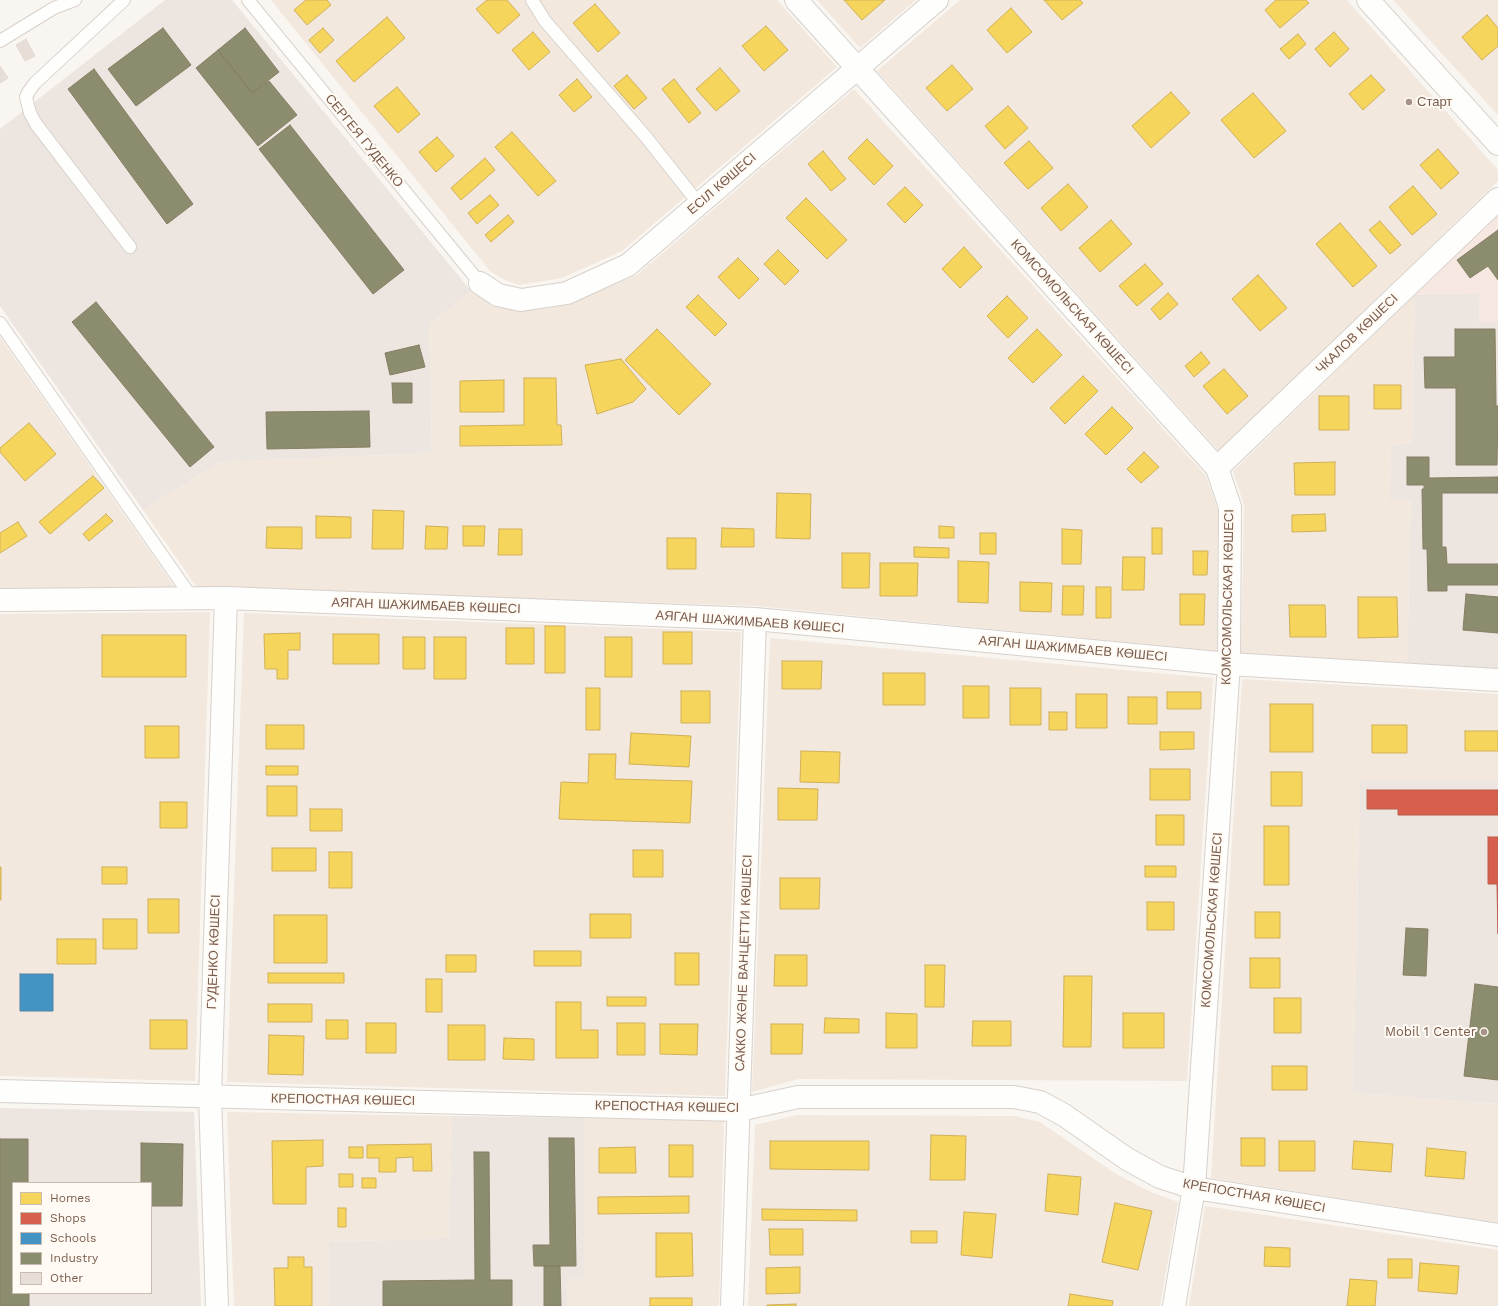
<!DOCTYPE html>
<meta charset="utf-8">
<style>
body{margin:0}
#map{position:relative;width:1498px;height:1306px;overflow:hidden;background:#f9f5f0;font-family:"Work Sans",sans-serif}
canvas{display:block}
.legend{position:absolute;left:12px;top:1182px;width:140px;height:112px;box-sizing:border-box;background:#fffaf3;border:1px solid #cabbb1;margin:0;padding:5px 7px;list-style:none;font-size:12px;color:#7a5c4d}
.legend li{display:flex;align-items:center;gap:8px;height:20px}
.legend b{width:20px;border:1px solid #cabbb1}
</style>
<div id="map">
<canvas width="1498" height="1306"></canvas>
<ul class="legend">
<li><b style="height:11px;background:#f6d55c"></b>Homes</li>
<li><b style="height:11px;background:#d6604d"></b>Shops</li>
<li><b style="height:11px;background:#4393c3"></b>Schools</li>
<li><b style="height:11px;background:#8c8c6e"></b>Industry</li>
<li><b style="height:11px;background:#e6ded7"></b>Other</li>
</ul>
</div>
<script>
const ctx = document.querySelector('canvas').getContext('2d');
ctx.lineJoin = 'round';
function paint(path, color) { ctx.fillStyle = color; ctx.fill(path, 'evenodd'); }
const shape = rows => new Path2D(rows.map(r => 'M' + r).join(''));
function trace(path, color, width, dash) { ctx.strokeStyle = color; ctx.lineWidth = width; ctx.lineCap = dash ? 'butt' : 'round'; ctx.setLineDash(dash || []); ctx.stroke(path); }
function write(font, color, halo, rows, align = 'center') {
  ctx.font = font + ' "Work Sans",sans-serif'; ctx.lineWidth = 4; ctx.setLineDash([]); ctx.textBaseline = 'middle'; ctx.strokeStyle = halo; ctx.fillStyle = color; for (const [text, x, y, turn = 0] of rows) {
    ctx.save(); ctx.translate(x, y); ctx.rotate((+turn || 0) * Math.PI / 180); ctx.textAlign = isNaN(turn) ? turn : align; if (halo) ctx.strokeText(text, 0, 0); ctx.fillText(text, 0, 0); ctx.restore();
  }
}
paint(shape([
 [271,0,777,0,837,67,622,251,562,278,519,285,505,280,490,271],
 [817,0,916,0,860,48],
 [960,0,1347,0,1498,170,1498,181,1219,451,877,71],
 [1393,0,1498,0,1498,115],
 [854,89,1206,476,1218,510,1217,651,757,606,228,589,198,589,143,510,220,462,432,453,429,324,471,291,493,306,519,311,543,309,570,304,637,275],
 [1415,295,1412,443,1391,445,1390,500,1411,500,1407,665,1241,655,1244,505,1233,471],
 [0,337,176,589,0,589],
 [210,612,195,1081,0,1076,0,614],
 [244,613,741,632,725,1096,227,1082],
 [770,638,1213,678,1187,1081,799,1079,752,1092],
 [1242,679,1498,694,1498,780,1360,780,1353,1093,1498,1104,1498,1223,1211,1178],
 [227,1112,452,1116,449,1238,329,1242,329,1306,234,1306],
 [797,1115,1014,1116,1040,1122,1116,1174,1151,1192,1178,1202,1160,1306,748,1306,755,1125],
 [584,1118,724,1121,719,1306,567,1306,567,1279,584,1278],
 [1205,1206,1498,1250,1498,1306,1189,1306]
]), '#f2e8de');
paint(shape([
 [1498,214,1498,322,1479,322,1480,294,1415,295]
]), '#f6e8e1');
paint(shape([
 [165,0,232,0,471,291,429,324,432,453,220,462,143,510,0,306,0,129],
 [1480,294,1479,322,1498,322,1498,670,1407,665,1411,500,1390,500,1391,445,1412,443,1415,295],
 [1360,780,1498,780,1498,1104,1353,1093],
 [0,1108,194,1112,201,1306,0,1306],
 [13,1183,151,1183,151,1293,13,1293],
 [452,1116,584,1118,584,1279,567,1279,567,1306,329,1306,329,1242,449,1238]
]), '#ede5e0');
const homes = shape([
 [306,0,327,0,331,5,307,25,294,10,306,0],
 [487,0,507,0,520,15,498,34,476,9,487,0],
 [844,0,885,0,862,20,844,0],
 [1044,0,1080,0,1083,3,1062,20,1044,0],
 [1276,0,1306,0,1309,3,1280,28,1265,10,1276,0],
 [595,4,620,33,598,52,573,23,595,4],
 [1011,8,1032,32,1007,53,987,30,1011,8],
 [1487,15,1498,28,1498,46,1482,60,1462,37,1487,15],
 [387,17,405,38,354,82,336,61,387,17],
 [766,26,788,50,764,71,742,46,766,26],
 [323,28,334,40,320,53,309,40,323,28],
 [533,32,550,52,529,70,512,50,533,32],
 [1334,32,1349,49,1330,67,1315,49,1334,32],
 [1298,34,1306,44,1289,59,1280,49,1298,34],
 [952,65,973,89,947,111,926,88,952,65],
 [720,68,740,91,716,111,696,89,720,68],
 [627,75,647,98,634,109,614,86,627,75],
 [1371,75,1385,90,1363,110,1349,94,1371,75],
 [577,79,592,97,574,112,559,95,577,79],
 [674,79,701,113,689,123,662,89,674,79],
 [397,87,420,114,398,133,374,106,397,87],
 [1171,92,1190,113,1151,148,1132,126,1171,92],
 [1253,93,1286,131,1254,158,1221,120,1253,93],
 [1008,106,1028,128,1005,149,985,126,1008,106],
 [512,132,556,181,538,196,495,147,512,132],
 [437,137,454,156,436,172,419,152,437,137],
 [867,139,893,166,874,185,848,158,867,139],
 [1029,141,1053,168,1028,189,1004,163,1029,141],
 [1438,149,1459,173,1441,189,1420,165,1438,149],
 [823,151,846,179,831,191,808,164,823,151],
 [485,158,495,170,461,200,451,188,485,158],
 [1068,184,1088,207,1061,231,1041,208,1068,184],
 [1413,186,1437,214,1412,235,1389,207,1413,186],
 [905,187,923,205,905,223,887,204,905,187],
 [490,195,499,205,477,224,468,213,490,195],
 [806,198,847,240,827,259,786,218,806,198],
 [508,215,514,222,491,242,485,235,508,215],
 [1111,220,1132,244,1100,272,1079,248,1111,220],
 [1380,221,1401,245,1390,254,1369,230,1380,221],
 [1340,223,1377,266,1353,287,1316,244,1340,223],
 [964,247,982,267,960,288,942,269,964,247],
 [778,250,799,271,785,285,764,264,778,250],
 [738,258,759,279,739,299,718,277,738,258],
 [1145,264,1163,284,1137,306,1119,286,1145,264],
 [1258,275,1287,308,1260,331,1232,299,1258,275],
 [1168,293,1178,304,1160,320,1151,309,1168,293],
 [698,295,727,324,715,336,686,307,698,295],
 [1007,296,1028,318,1008,338,987,316,1007,296],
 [657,329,711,384,679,415,625,360,657,329],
 [1037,329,1062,355,1033,383,1008,358,1037,329],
 [1201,352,1210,363,1194,377,1185,366,1201,352],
 [621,359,646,389,633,402,597,414,585,365,621,359],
 [1224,369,1248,396,1227,414,1203,386,1224,369],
 [1083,376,1098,391,1065,424,1050,408,1083,376],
 [524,378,556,378,557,425,561,425,562,445,460,446,460,426,524,425,524,378],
 [504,380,504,412,460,412,460,381,504,380],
 [1374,385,1401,385,1401,409,1374,409,1374,385],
 [1319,396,1349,396,1349,430,1319,430,1319,396],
 [1112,407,1133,428,1106,455,1085,434,1112,407],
 [29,423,56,454,25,481,0,452,0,448,29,423],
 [1144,452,1159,467,1141,483,1127,469,1144,452],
 [1335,462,1335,495,1295,495,1294,463,1335,462],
 [93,476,104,488,50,534,39,522,93,476],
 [777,493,811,494,810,539,776,538,777,493],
 [373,510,404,511,403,549,372,549,373,510],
 [106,514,113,521,89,541,83,534,106,514],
 [1325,514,1326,531,1292,532,1292,515,1325,514],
 [316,516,351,517,351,538,316,538,316,516],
 [18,522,27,536,0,553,0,533,18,522],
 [426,526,448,527,447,549,425,549,426,526],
 [463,526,485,526,484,546,463,546,463,526],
 [939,526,954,527,954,538,939,538,939,526],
 [267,527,302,527,302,549,266,548,267,527],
 [722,528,754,529,754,547,721,547,722,528],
 [1152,528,1162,528,1162,554,1152,554,1152,528],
 [499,529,522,529,522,555,498,555,499,529],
 [1062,529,1082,530,1081,564,1062,564,1062,529],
 [980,533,996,533,996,554,980,554,980,533],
 [667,538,696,538,696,569,667,569,667,538],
 [914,547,949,548,949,558,914,557,914,547],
 [1193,551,1208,551,1207,575,1193,575,1193,551],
 [842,553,870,553,869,588,842,588,842,553],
 [1123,557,1145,557,1144,590,1122,590,1123,557],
 [958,561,989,562,988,603,958,602,958,561],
 [880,563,918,563,917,596,880,596,880,563],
 [1020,582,1052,583,1051,612,1020,611,1020,582],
 [1063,586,1084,586,1083,615,1062,615,1063,586],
 [1096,587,1111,587,1111,618,1096,618,1096,587],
 [1180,594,1205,594,1204,625,1180,625,1180,594],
 [1358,597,1397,597,1398,637,1358,638,1358,597],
 [1289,605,1325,605,1326,637,1290,637,1289,605],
 [545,626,565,626,565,673,545,673,545,626],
 [506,628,534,628,534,664,506,664,506,628],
 [663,632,692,632,692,664,663,664,663,632],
 [300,633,300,650,288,650,288,679,277,679,277,669,265,669,264,634,300,633],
 [333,634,379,634,379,664,333,664,333,634],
 [102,635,186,635,186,677,102,677,102,635],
 [403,637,425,637,425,669,403,669,403,637],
 [434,637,466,637,466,679,434,679,434,637],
 [605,637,632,637,632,677,605,677,605,637],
 [782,661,822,661,821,689,782,689,782,661],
 [883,673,925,673,925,705,883,705,883,673],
 [963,686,989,686,989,718,963,718,963,686],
 [586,688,600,688,600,730,586,730,586,688],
 [1010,688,1041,688,1041,725,1010,725,1010,688],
 [681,691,710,691,710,723,681,723,681,691],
 [1167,692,1201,692,1201,709,1167,709,1167,692],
 [1076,694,1107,694,1107,728,1076,728,1076,694],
 [1128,697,1157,697,1157,724,1128,724,1128,697],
 [1270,704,1313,704,1313,752,1270,752,1270,704],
 [1049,712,1067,712,1067,730,1049,730,1049,712],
 [266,725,304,725,304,749,266,749,266,725],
 [1372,725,1407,725,1407,753,1372,753,1372,725],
 [145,726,179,726,179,758,145,758,145,726],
 [1465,731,1498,731,1498,751,1465,751,1465,731],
 [1160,732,1194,732,1194,749,1160,750,1160,732],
 [631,733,691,736,689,767,629,764,631,733],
 [801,751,840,752,839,783,800,782,801,751],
 [589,754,616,754,615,779,692,781,690,823,559,819,561,782,588,783,589,754],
 [266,766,298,766,298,775,266,775,266,766],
 [1150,769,1190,769,1190,800,1150,800,1150,769],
 [1271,772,1302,772,1302,806,1271,806,1271,772],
 [267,786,297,786,297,816,267,816,267,786],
 [778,788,818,789,817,820,778,820,778,788],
 [160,802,187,802,187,828,160,828,160,802],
 [310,809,342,809,342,831,310,831,310,809],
 [1156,815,1184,815,1184,845,1156,845,1156,815],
 [1264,826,1289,826,1289,885,1264,885,1264,826],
 [272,848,316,848,316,871,272,871,272,848],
 [633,850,663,850,663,877,633,877,633,850],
 [329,852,352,852,352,888,329,888,329,852],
 [1145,866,1176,866,1176,877,1145,877,1145,866],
 [0,867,1,867,1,900,0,900,0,867],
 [102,867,127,867,127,884,102,884,102,867],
 [780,878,820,878,819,909,780,909,780,878],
 [148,899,179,899,179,933,148,933,148,899],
 [1147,902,1174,902,1174,930,1147,930,1147,902],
 [1255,912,1280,912,1280,938,1255,938,1255,912],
 [590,914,631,914,631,938,590,938,590,914],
 [274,915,327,915,327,963,274,963,274,915],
 [103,919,137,919,137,949,103,949,103,919],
 [57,939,96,939,96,964,57,964,57,939],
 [534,951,581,951,581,966,534,966,534,951],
 [675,953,699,953,699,985,675,985,675,953],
 [446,955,476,955,476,972,446,972,446,955],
 [775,955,807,955,807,986,774,986,775,955],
 [1250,958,1280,958,1280,988,1250,988,1250,958],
 [925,965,945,965,944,1007,925,1007,925,965],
 [268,973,344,973,344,983,268,983,268,973],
 [1064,976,1092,976,1091,1047,1063,1047,1064,976],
 [426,979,442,979,442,1012,426,1012,426,979],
 [607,997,646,997,646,1006,607,1006,607,997],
 [1274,998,1301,998,1301,1033,1274,1033,1274,998],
 [556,1002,581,1002,581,1030,598,1030,598,1058,556,1058,556,1002],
 [268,1004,312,1004,312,1022,268,1022,268,1004],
 [886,1013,917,1014,917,1048,886,1048,886,1013],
 [1123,1013,1164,1013,1164,1048,1123,1048,1123,1013],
 [825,1018,859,1019,859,1033,824,1033,825,1018],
 [150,1020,187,1020,187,1049,150,1049,150,1020],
 [326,1020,348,1020,348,1039,326,1039,326,1020],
 [973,1021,1011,1021,1011,1046,972,1046,973,1021],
 [366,1023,396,1023,396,1053,366,1053,366,1023],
 [617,1023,645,1023,645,1055,617,1055,617,1023],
 [660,1024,698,1024,697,1055,660,1054,660,1024],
 [771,1024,803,1024,802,1054,771,1054,771,1024],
 [448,1025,485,1025,485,1060,448,1060,448,1025],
 [269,1035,304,1036,303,1075,268,1074,269,1035],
 [504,1038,534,1039,534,1060,503,1059,504,1038],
 [1272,1066,1307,1066,1307,1090,1272,1090,1272,1066],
 [931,1135,966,1136,965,1180,930,1180,931,1135],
 [1241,1138,1265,1138,1265,1166,1241,1166,1241,1138],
 [323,1140,323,1166,306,1167,306,1204,273,1204,272,1141,323,1140],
 [770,1141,869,1141,869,1170,770,1169,770,1141],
 [1279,1141,1315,1141,1315,1171,1279,1171,1279,1141],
 [1354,1141,1393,1144,1391,1172,1352,1169,1354,1141],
 [431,1144,432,1171,413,1171,413,1157,396,1158,396,1172,379,1172,379,1158,367,1158,367,1145,431,1144],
 [669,1145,693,1145,693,1177,669,1177,669,1145],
 [349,1147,363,1147,363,1158,349,1158,349,1147],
 [635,1147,636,1173,599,1173,599,1148,635,1147],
 [1427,1148,1466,1152,1464,1179,1425,1176,1427,1148],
 [339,1174,353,1174,353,1187,339,1187,339,1174],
 [1048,1174,1081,1177,1078,1215,1045,1211,1048,1174],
 [362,1178,376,1178,376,1188,362,1188,362,1178],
 [689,1196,689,1213,598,1214,598,1197,689,1196],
 [1115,1203,1152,1211,1138,1270,1102,1262,1115,1203],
 [338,1208,346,1208,346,1227,338,1227,338,1208],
 [762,1209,857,1210,857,1221,762,1220,762,1209],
 [964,1212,996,1214,992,1258,961,1255,964,1212],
 [769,1229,803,1229,803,1255,770,1255,769,1229],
 [911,1231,937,1231,937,1243,911,1243,911,1231],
 [656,1233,692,1233,693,1276,656,1277,656,1233],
 [1265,1247,1290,1248,1290,1267,1264,1266,1265,1247],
 [288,1257,304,1257,304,1267,312,1267,312,1306,275,1306,274,1268,288,1268,288,1257],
 [1388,1259,1412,1259,1412,1278,1388,1278,1388,1259],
 [1420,1263,1459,1266,1457,1294,1418,1291,1420,1263],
 [800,1267,800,1293,766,1294,766,1268,800,1267],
 [1350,1279,1377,1281,1375,1306,1347,1306,1350,1279],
 [1070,1294,1113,1301,1112,1306,1068,1306,1070,1294],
 [650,1298,692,1298,692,1306,650,1306,650,1298],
 [796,1304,796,1306,767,1306,767,1305,796,1304]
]);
paint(homes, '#f6d55c');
trace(homes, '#d1b158', 1);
const shops = shape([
 [1367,790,1498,790,1498,815,1398,815,1398,809,1367,809,1367,790],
 [1488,837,1498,837,1498,934,1497,884,1488,884,1488,837]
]);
paint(shops, '#d6604d');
trace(shops, '#ba5f4d', 1);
const schools = shape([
 [20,974,53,974,53,1011,20,1011,20,974]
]);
paint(schools, '#4393c3');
trace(schools, '#5482a0', 1);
const industry = shape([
 [163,28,191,65,136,106,108,69,163,28],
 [245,28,279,72,252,93,218,50,245,28],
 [218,50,252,93,269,81,297,115,258,146,196,68,218,50],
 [94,69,193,204,167,224,68,89,94,69],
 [290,125,404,270,373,294,259,149,290,125],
 [1498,230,1498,280,1488,266,1470,278,1457,260,1498,230],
 [96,302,214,447,190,467,72,322,96,302],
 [1455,329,1495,329,1496,406,1498,406,1497,465,1456,465,1456,388,1425,388,1424,357,1455,357,1455,329],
 [419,345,425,367,390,375,385,353,419,345],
 [392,383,412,383,412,403,393,403,392,383],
 [369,411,370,447,267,449,266,412,369,411],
 [1407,457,1429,457,1429,478,1498,477,1498,493,1442,493,1442,547,1446,547,1447,564,1498,564,1498,585,1447,585,1447,591,1428,591,1427,549,1423,549,1422,489,1424,489,1424,485,1407,485,1407,457],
 [1466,594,1498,597,1498,633,1463,630,1466,594],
 [1406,928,1428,929,1426,976,1403,975,1406,928],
 [1475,984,1498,987,1498,1080,1464,1076,1475,984],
 [549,1138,574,1138,576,1266,534,1266,533,1245,550,1245,549,1138],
 [0,1139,28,1139,28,1183,13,1183,13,1293,29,1293,29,1306,0,1306,0,1139],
 [141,1143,183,1144,182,1206,151,1206,151,1183,141,1183,141,1143],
 [474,1152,489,1152,490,1280,512,1280,512,1306,383,1306,383,1281,475,1280,474,1152],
 [544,1266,560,1266,561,1306,544,1306,544,1266]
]);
paint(industry, '#8c8c6e');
trace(industry, '#877e64', 1);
const building = shape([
 [26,39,35,56,25,61,16,45,26,39],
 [0,66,8,78,0,83,0,66]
]);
paint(building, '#e6ded7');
trace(building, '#e2d8d2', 1);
const lane = shape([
 [124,0,35,83,29,91,26,97,30,113,36,124,130,247],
 [248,0,480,283],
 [532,0,545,21,646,137,699,204],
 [0,41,54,8,75,0],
 [0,323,192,598]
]);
const street = shape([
 [796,0,1217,468,1230,507,1229,664,1194,1188,1174,1306],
 [480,283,498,295,521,300,567,293,628,265,937,0],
 [1217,468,1498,199],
 [0,600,226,598,755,619,1229,664,1498,680],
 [0,1091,739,1110,798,1097,1014,1097,1040,1102,1064,1115,1127,1159,1160,1177,1194,1188,1498,1235],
 [217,1306,210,1096,226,598],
 [732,1306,755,619]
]);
const secondary = shape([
 [1368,0,1498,144]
]);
trace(lane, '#d7d1cb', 14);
trace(street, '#d7d1cb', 24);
trace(secondary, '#d9d2cb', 24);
trace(lane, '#fefefd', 12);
trace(street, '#fefefd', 22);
trace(secondary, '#fefefd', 22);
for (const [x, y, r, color] of [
 [1409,102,4,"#a69286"],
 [1484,1032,4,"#a69286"]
]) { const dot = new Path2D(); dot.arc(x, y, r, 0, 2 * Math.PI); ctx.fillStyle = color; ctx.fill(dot); trace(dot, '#fffaf3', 1.5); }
write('13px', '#7a5c4d', '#fffaf3', [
 ["Старт",1417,102],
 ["Mobil 1 Center",1476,1032,"right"]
], 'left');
write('13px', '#7a5c4d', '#fffaf3', [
 ["СЕРГЕЯ ГУДЕНКО",364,141,51],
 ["ЕСІЛ КӨШЕСІ",722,184,-41],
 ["КОМСОМОЛЬСКАЯ КӨШЕСІ",1072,307,48],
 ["ЧКАЛОВ КӨШЕСІ",1357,334,-44],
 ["КОМСОМОЛЬСКАЯ КӨШЕСІ",1228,597,-89],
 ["АЯГАН ШАЖИМБАЕВ КӨШЕСІ",426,606,2],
 ["АЯГАН ШАЖИМБАЕВ КӨШЕСІ",750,622,4],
 ["АЯГАН ШАЖИМБАЕВ КӨШЕСІ",1073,649,5],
 ["КОМСОМОЛЬСКАЯ КӨШЕСІ",1212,920,-86],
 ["ГУДЕНКО КӨШЕСІ",214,952,-88],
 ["САККО ЖӘНЕ ВАНЦЕТТИ КӨШЕСІ",744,963,-88],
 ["КРЕПОСТНАЯ КӨШЕСІ",343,1100,1],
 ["КРЕПОСТНАЯ КӨШЕСІ",667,1107,1],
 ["КРЕПОСТНАЯ КӨШЕСІ",1254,1196,10]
]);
</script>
